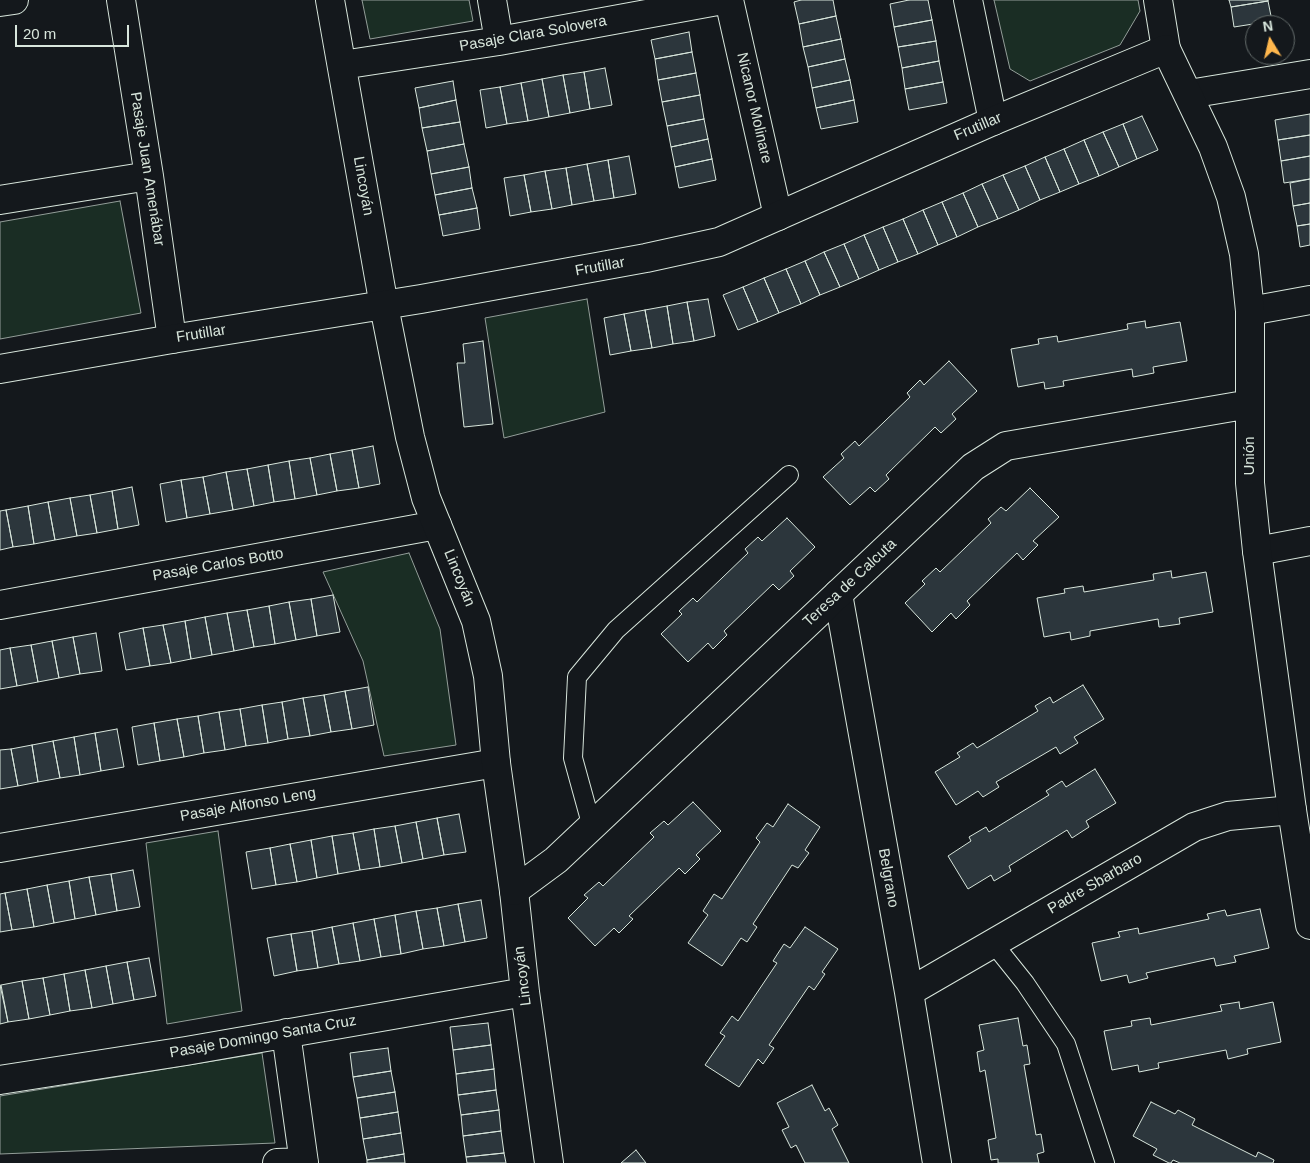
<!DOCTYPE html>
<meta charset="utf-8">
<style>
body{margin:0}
#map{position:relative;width:1310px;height:1163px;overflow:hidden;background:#14181c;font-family:Arial,sans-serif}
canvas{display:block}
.north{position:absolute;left:1245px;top:15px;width:50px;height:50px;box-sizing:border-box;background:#14181c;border:1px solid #626a69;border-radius:50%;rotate:351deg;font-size:14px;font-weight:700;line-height:20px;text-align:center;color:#d8e6dc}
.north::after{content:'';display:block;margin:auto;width:18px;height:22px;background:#ffb74d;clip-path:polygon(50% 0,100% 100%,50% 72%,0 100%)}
.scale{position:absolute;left:15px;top:25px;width:114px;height:22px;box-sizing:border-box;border:2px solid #d8e6dc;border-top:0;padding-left:6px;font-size:15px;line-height:18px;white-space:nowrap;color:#d8e6dc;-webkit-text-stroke:4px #14181c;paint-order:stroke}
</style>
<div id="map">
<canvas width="1310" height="1163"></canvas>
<div class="north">N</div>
<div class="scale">20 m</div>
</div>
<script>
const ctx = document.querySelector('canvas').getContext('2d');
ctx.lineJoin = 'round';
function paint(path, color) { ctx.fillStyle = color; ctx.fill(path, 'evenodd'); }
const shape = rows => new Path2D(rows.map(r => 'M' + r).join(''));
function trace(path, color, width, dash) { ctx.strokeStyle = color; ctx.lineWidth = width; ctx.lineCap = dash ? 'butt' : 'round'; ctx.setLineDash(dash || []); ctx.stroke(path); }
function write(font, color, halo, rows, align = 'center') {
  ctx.font = font + ' Arial,sans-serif'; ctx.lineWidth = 4; ctx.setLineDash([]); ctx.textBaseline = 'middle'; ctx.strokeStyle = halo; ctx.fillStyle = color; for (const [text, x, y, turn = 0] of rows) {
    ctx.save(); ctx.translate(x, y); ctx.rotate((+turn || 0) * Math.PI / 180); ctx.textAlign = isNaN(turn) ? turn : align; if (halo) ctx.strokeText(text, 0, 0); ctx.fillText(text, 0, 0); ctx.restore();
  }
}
const green = shape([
 [362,0,469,0,473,21,370,39,362,0],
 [994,0,1138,0,1140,11,1120,45,1030,81,1010,69,994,0],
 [120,201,141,313,0,339,0,222,120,201],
 [587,299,605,412,504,438,485,318,587,299],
 [409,553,440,629,456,745,384,756,363,661,323,572,409,553],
 [218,831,242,1011,167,1024,146,843,218,831],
 [262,1053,275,1143,0,1154,0,1096,262,1053]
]);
paint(green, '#1a2d24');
trace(green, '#939e99', 1);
const building = shape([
 [801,0,833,0,836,16,799,24,794,2,801,0],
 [909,0,928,0,932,20,894,27,890,4,909,0],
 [1229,0,1268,0,1268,1,1231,7,1229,0],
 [1268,1,1272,21,1234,27,1231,7,1268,1],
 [836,16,841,39,803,47,799,24,836,16],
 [932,20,936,41,898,47,894,27,932,20],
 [689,32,692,52,655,59,651,40,689,32],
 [841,39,845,59,808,67,803,47,841,39],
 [936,41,939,61,902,68,898,47,936,41],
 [692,52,696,73,658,80,655,59,692,52],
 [845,59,850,80,812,88,808,67,845,59],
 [939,61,943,82,905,89,902,68,939,61],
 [605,68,612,105,590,109,584,72,605,68],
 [584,72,590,109,570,113,563,75,584,72],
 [696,73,700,95,662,102,658,80,696,73],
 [563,75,570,113,549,117,542,79,563,75],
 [542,79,549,117,528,121,521,83,542,79],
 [850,80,854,100,816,108,812,88,850,80],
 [453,81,456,100,419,108,415,88,453,81],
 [943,82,947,103,909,110,905,89,943,82],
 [521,83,528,121,507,124,500,87,521,83],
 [500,87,507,124,486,128,480,90,500,87],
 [700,95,704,119,667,126,662,102,700,95],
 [456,100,460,122,422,128,419,108,456,100],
 [854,100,858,122,821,129,816,108,854,100],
 [1310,114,1310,135,1278,140,1275,120,1310,114],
 [1142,116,1158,150,1137,159,1123,124,1142,116],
 [704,119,708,139,671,147,667,126,704,119],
 [460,122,464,144,427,151,422,128,460,122],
 [1123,124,1137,159,1119,167,1103,132,1123,124],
 [1103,132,1119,167,1099,176,1084,140,1103,132],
 [1310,135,1310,156,1281,161,1278,140,1310,135],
 [708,139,712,159,675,167,671,147,708,139],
 [1084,140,1099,176,1079,184,1064,149,1084,140],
 [464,144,469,167,431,174,427,151,464,144],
 [1064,149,1079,184,1060,192,1045,157,1064,149],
 [629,156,636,194,614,198,608,160,629,156],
 [1310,156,1310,179,1284,183,1281,161,1310,156],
 [1045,157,1060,192,1040,200,1025,166,1045,157],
 [712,159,716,180,679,188,675,167,712,159],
 [608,160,614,198,594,201,587,164,608,160],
 [587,164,594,201,572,205,566,168,587,164],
 [1025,166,1040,200,1019,210,1003,175,1025,166],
 [469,167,472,188,435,195,431,174,469,167],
 [566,168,572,205,552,209,545,171,566,168],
 [545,171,552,209,531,212,524,175,545,171],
 [524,175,531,212,510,216,504,178,524,175],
 [1003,175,1019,210,998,219,982,184,1003,175],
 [1310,179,1310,203,1293,206,1290,183,1310,179],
 [982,184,998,219,978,227,963,193,982,184],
 [472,188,477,208,439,215,435,195,472,188],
 [963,193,978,227,957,237,942,202,963,193],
 [942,202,957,237,938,245,923,210,942,202],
 [1310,203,1310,224,1297,226,1293,206,1310,203],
 [477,208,480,229,443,236,439,215,477,208],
 [923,210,938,245,918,254,903,219,923,210],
 [903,219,918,254,898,262,883,227,903,219],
 [1310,224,1310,245,1300,247,1297,226,1310,224],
 [883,227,898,262,879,270,864,235,883,227],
 [864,235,879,270,859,279,844,244,864,235],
 [844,244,859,279,840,287,824,252,844,244],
 [824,252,840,287,820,295,805,261,824,252],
 [805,261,820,295,801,304,786,269,805,261],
 [786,269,801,304,779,313,764,278,786,269],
 [764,278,779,313,758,322,743,287,764,278],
 [743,287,758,322,738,330,723,295,743,287],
 [708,299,715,336,694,341,687,302,708,299],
 [687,302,694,341,673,344,667,306,687,302],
 [667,306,673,344,652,348,645,310,667,306],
 [645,310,652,348,631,351,624,314,645,310],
 [624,314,631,351,610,355,604,318,624,314],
 [1145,321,1146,328,1180,322,1187,361,1153,367,1154,373,1133,377,1132,369,1063,381,1064,386,1045,389,1044,382,1018,387,1011,349,1039,344,1038,339,1057,336,1058,342,1128,329,1127,324,1145,321],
 [483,341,493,424,464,427,457,363,465,363,463,344,483,341],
 [949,361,977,391,952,414,956,419,941,433,935,427,886,475,889,479,875,492,870,487,850,505,823,477,844,458,841,454,855,441,859,446,910,397,907,393,920,380,924,385,949,361],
 [373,446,380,484,359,488,352,450,373,446],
 [352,450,359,488,337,491,330,454,352,450],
 [330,454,337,491,317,495,310,458,330,454],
 [310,458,317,495,295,499,289,461,310,458],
 [289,461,295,499,274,502,268,465,289,461],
 [268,465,274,502,254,506,247,469,268,465],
 [247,469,254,506,233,510,226,472,247,469],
 [226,472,233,510,210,514,203,477,226,472],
 [203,477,210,514,187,518,181,480,203,477],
 [181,480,187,518,166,522,160,484,181,480],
 [132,487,139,525,118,529,112,491,132,487],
 [1030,488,1059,517,1033,541,1038,545,1023,560,1017,553,967,601,970,605,956,619,951,613,932,632,905,603,925,584,922,581,936,568,940,572,991,523,988,519,1001,507,1006,511,1030,488],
 [112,491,118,529,97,533,90,495,112,491],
 [90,495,97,533,77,536,70,498,90,495],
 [70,498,77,536,55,540,48,502,70,498],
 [48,502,55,540,34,544,28,506,48,502],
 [28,506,34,544,13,547,6,510,28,506],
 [6,510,13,547,0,550,0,511,6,510],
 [787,518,815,547,790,571,794,576,779,590,773,584,724,631,727,635,713,649,708,643,688,662,661,634,682,614,679,611,693,598,697,602,748,553,745,549,758,537,762,541,787,518],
 [1171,571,1172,578,1206,572,1213,612,1179,618,1180,624,1159,627,1158,619,1090,631,1090,636,1071,640,1070,632,1044,637,1037,598,1065,593,1064,589,1083,586,1084,592,1154,580,1153,574,1171,571],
 [333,595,340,632,317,636,311,599,333,595],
 [311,599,317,636,296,640,289,602,311,599],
 [289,602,296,640,275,644,269,606,289,602],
 [269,606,275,644,254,647,247,610,269,606],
 [247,610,254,647,234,651,227,613,247,610],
 [227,613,234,651,212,655,205,617,227,613],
 [205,617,212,655,191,659,185,621,205,617],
 [185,621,191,659,171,663,163,625,185,621],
 [163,625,171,663,150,666,143,628,163,625],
 [143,628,150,666,126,670,119,633,143,628],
 [96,633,102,671,80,674,73,637,96,633],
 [73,637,80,674,59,678,52,641,73,637],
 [52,641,59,678,38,682,31,645,52,641],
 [31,645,38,682,17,686,10,648,31,645],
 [10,648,17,686,0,689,0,650,10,648],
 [1083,685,1104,719,1074,737,1078,743,1060,754,1056,747,996,782,999,787,983,797,978,791,956,805,935,772,960,757,957,753,973,743,977,748,1038,711,1035,706,1050,697,1053,703,1083,685],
 [368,687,374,725,352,729,345,691,368,687],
 [345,691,352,729,331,732,324,695,345,691],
 [324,695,331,732,310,736,303,698,324,695],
 [303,698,310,736,288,739,282,702,303,698],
 [282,702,288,739,268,743,262,705,282,702],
 [262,705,268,743,246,746,240,709,262,705],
 [240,709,246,746,225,750,219,712,240,709],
 [219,712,225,750,204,753,198,716,219,712],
 [198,716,204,753,184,757,177,719,198,716],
 [177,719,184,757,160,761,154,723,177,719],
 [154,723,160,761,138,765,132,727,154,723],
 [117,729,124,767,101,771,95,733,117,729],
 [95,733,101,771,80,775,74,737,95,733],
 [74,737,80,775,60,778,53,741,74,737],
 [53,741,60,778,38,782,32,745,53,741],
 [32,745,38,782,18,786,11,749,32,745],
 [11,749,18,786,0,789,0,750,11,749],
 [1095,769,1116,803,1086,821,1089,827,1072,838,1067,830,1009,866,1011,871,994,881,991,875,968,889,948,856,971,841,969,837,986,827,989,832,1049,795,1046,791,1062,781,1066,787,1095,769],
 [693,802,721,831,696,855,700,859,685,874,679,868,629,916,633,919,619,933,614,928,595,946,568,918,588,898,584,895,599,882,603,886,654,837,650,833,664,821,668,825,693,802],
 [788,804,820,827,805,850,809,853,798,868,792,865,753,924,757,927,747,942,741,938,722,966,688,943,708,915,703,911,714,894,722,899,760,842,756,838,767,823,773,827,788,804],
 [459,814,466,852,444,855,437,818,459,814],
 [437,818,444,855,423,859,416,822,437,818],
 [416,822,423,859,402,863,395,826,416,822],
 [395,826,402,863,380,867,374,829,395,826],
 [374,829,380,867,360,870,353,833,374,829],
 [353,833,360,870,338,874,332,836,353,833],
 [332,836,338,874,317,878,311,840,332,836],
 [311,840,317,878,297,882,290,844,311,840],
 [290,844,297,882,276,885,270,848,290,844],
 [270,848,276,885,252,889,246,852,270,848],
 [133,870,140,907,117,911,111,874,133,870],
 [111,874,117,911,96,915,89,877,111,874],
 [89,877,96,915,75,919,69,881,89,877],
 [69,881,75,919,54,923,47,885,69,881],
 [47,885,54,923,34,927,27,889,47,885],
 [27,889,34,927,12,930,5,893,27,889],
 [5,893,12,930,0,932,0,894,5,893],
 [481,900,487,938,465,942,458,904,481,900],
 [458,904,465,942,444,946,437,908,458,904],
 [437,908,444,946,423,949,416,911,437,908],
 [1260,909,1269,948,1234,956,1236,962,1216,966,1214,958,1146,973,1148,978,1129,983,1127,975,1101,981,1092,943,1120,937,1118,932,1138,928,1139,934,1209,919,1207,914,1225,910,1227,916,1260,909],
 [416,911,423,949,401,954,395,915,416,911],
 [395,915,401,954,381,957,374,919,395,915],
 [374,919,381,957,360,961,353,923,374,919],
 [353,923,360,961,339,964,332,927,353,923],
 [332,927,339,964,318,968,312,931,332,927],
 [805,927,838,949,822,972,825,974,814,990,809,986,769,1045,774,1048,763,1064,758,1059,739,1087,705,1065,725,1036,720,1033,732,1016,738,1021,777,963,773,961,784,944,790,948,805,927],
 [312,931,318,968,297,971,291,934,312,931],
 [291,934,297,971,274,976,267,938,291,934],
 [149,958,156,996,134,1000,127,962,149,958],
 [127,962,134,1000,113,1004,106,966,127,962],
 [106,966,113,1004,92,1008,85,970,106,966],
 [85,970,92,1008,70,1011,64,974,85,970],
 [64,974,70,1011,50,1015,43,978,64,974],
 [43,978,50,1015,29,1019,22,981,43,978],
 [22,981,29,1019,8,1022,1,985,22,981],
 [0,985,8,1022,0,1024,0,985],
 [1239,1002,1240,1009,1273,1002,1281,1042,1247,1049,1248,1054,1228,1059,1226,1050,1158,1063,1159,1068,1139,1072,1138,1065,1112,1070,1104,1031,1132,1026,1131,1021,1150,1018,1151,1025,1222,1011,1220,1005,1239,1002],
 [1018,1018,1023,1046,1027,1045,1030,1064,1024,1065,1036,1135,1041,1134,1044,1152,1037,1154,1039,1163,998,1163,998,1159,991,1160,988,1140,996,1138,985,1070,980,1072,977,1052,984,1050,979,1025,1018,1018],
 [488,1023,491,1045,453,1050,450,1027,488,1023],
 [491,1045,494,1069,456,1074,453,1050,491,1045],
 [388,1048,391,1071,353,1077,350,1053,388,1048],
 [494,1069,496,1090,458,1095,456,1074,494,1069],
 [391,1071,395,1092,357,1098,353,1077,391,1071],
 [812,1085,825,1111,829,1108,838,1125,832,1129,849,1163,805,1163,796,1145,791,1148,782,1130,789,1127,777,1103,812,1085],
 [496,1090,499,1110,461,1115,458,1095,496,1090],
 [395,1092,398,1112,360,1118,357,1098,395,1092],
 [1151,1102,1175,1114,1178,1110,1195,1119,1192,1125,1256,1157,1258,1152,1274,1160,1273,1163,1180,1163,1173,1160,1171,1163,1169,1163,1153,1155,1157,1149,1133,1136,1151,1102],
 [499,1110,501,1131,463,1136,461,1115,499,1110],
 [398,1112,401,1133,363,1139,360,1118,398,1112],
 [501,1131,504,1153,466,1157,463,1136,501,1131],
 [401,1133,404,1154,367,1160,363,1139,401,1133],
 [636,1150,646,1163,621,1163,636,1150],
 [504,1153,506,1163,467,1163,466,1157,504,1153],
 [404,1154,405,1163,367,1163,367,1160,404,1154]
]);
paint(building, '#2c363c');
trace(building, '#d8e6dc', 1);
const lane = shape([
 [592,827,573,758,577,677,616,630,789,475],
 [993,943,1025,983,1066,1044,1105,1163]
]);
const street = shape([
 [121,0,149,176,172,339],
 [330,0,384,306],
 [492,0,499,41],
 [729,0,778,216],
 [968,0,993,121],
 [1158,0,1166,49],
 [0,2,14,0],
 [342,65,499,41,723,0],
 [1189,94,1310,74],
 [0,200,149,176],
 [1250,311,1310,300],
 [1257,551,1310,541],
 [838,594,909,992,937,1163],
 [0,605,437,525],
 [0,848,496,763],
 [514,891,525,992,549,1163],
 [909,992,1194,827,1228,816,1292,810],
 [286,1033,304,1163],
 [0,1080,186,1051,525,992],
 [277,1163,304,1162]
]);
const secondary = shape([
 [384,306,410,437,426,498,476,621,488,676,496,763,514,891,556,860,973,467,1006,446,1250,404],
 [0,369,172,339,421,299,646,258,719,242,993,121,1166,49,1213,147,1231,197,1244,254,1250,311,1250,483,1257,551,1292,810,1310,925]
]);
trace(lane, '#d8e6dc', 20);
trace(street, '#d8e6dc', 30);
trace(secondary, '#d8e6dc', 30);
trace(lane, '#14181c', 18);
trace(street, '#14181c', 28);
trace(secondary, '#14181c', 28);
write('15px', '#d8e6dc', '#14181c', [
 ["Pasaje Clara Solovera",533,34,-10],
 ["Nicanor Molinare",754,108,77],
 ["Frutillar",978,127,-23],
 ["Pasaje Juan Amenábar",147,169,81],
 ["Lincoyán",363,186,80],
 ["Frutillar",600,267,-10],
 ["Frutillar",201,334,-9],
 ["Unión",1250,456,-90],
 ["Pasaje Carlos Botto",218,565,-10],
 ["Lincoyán",459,578,68],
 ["Teresa de Calcuta",850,583,-43],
 ["Pasaje Alfonso Leng",248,805,-10],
 ["Belgrano",888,878,80],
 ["Padre Sbarbaro",1095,884,-30],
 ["Lincoyán",523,976,-97],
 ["Pasaje Domingo Santa Cruz",263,1037,-10]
]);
</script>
